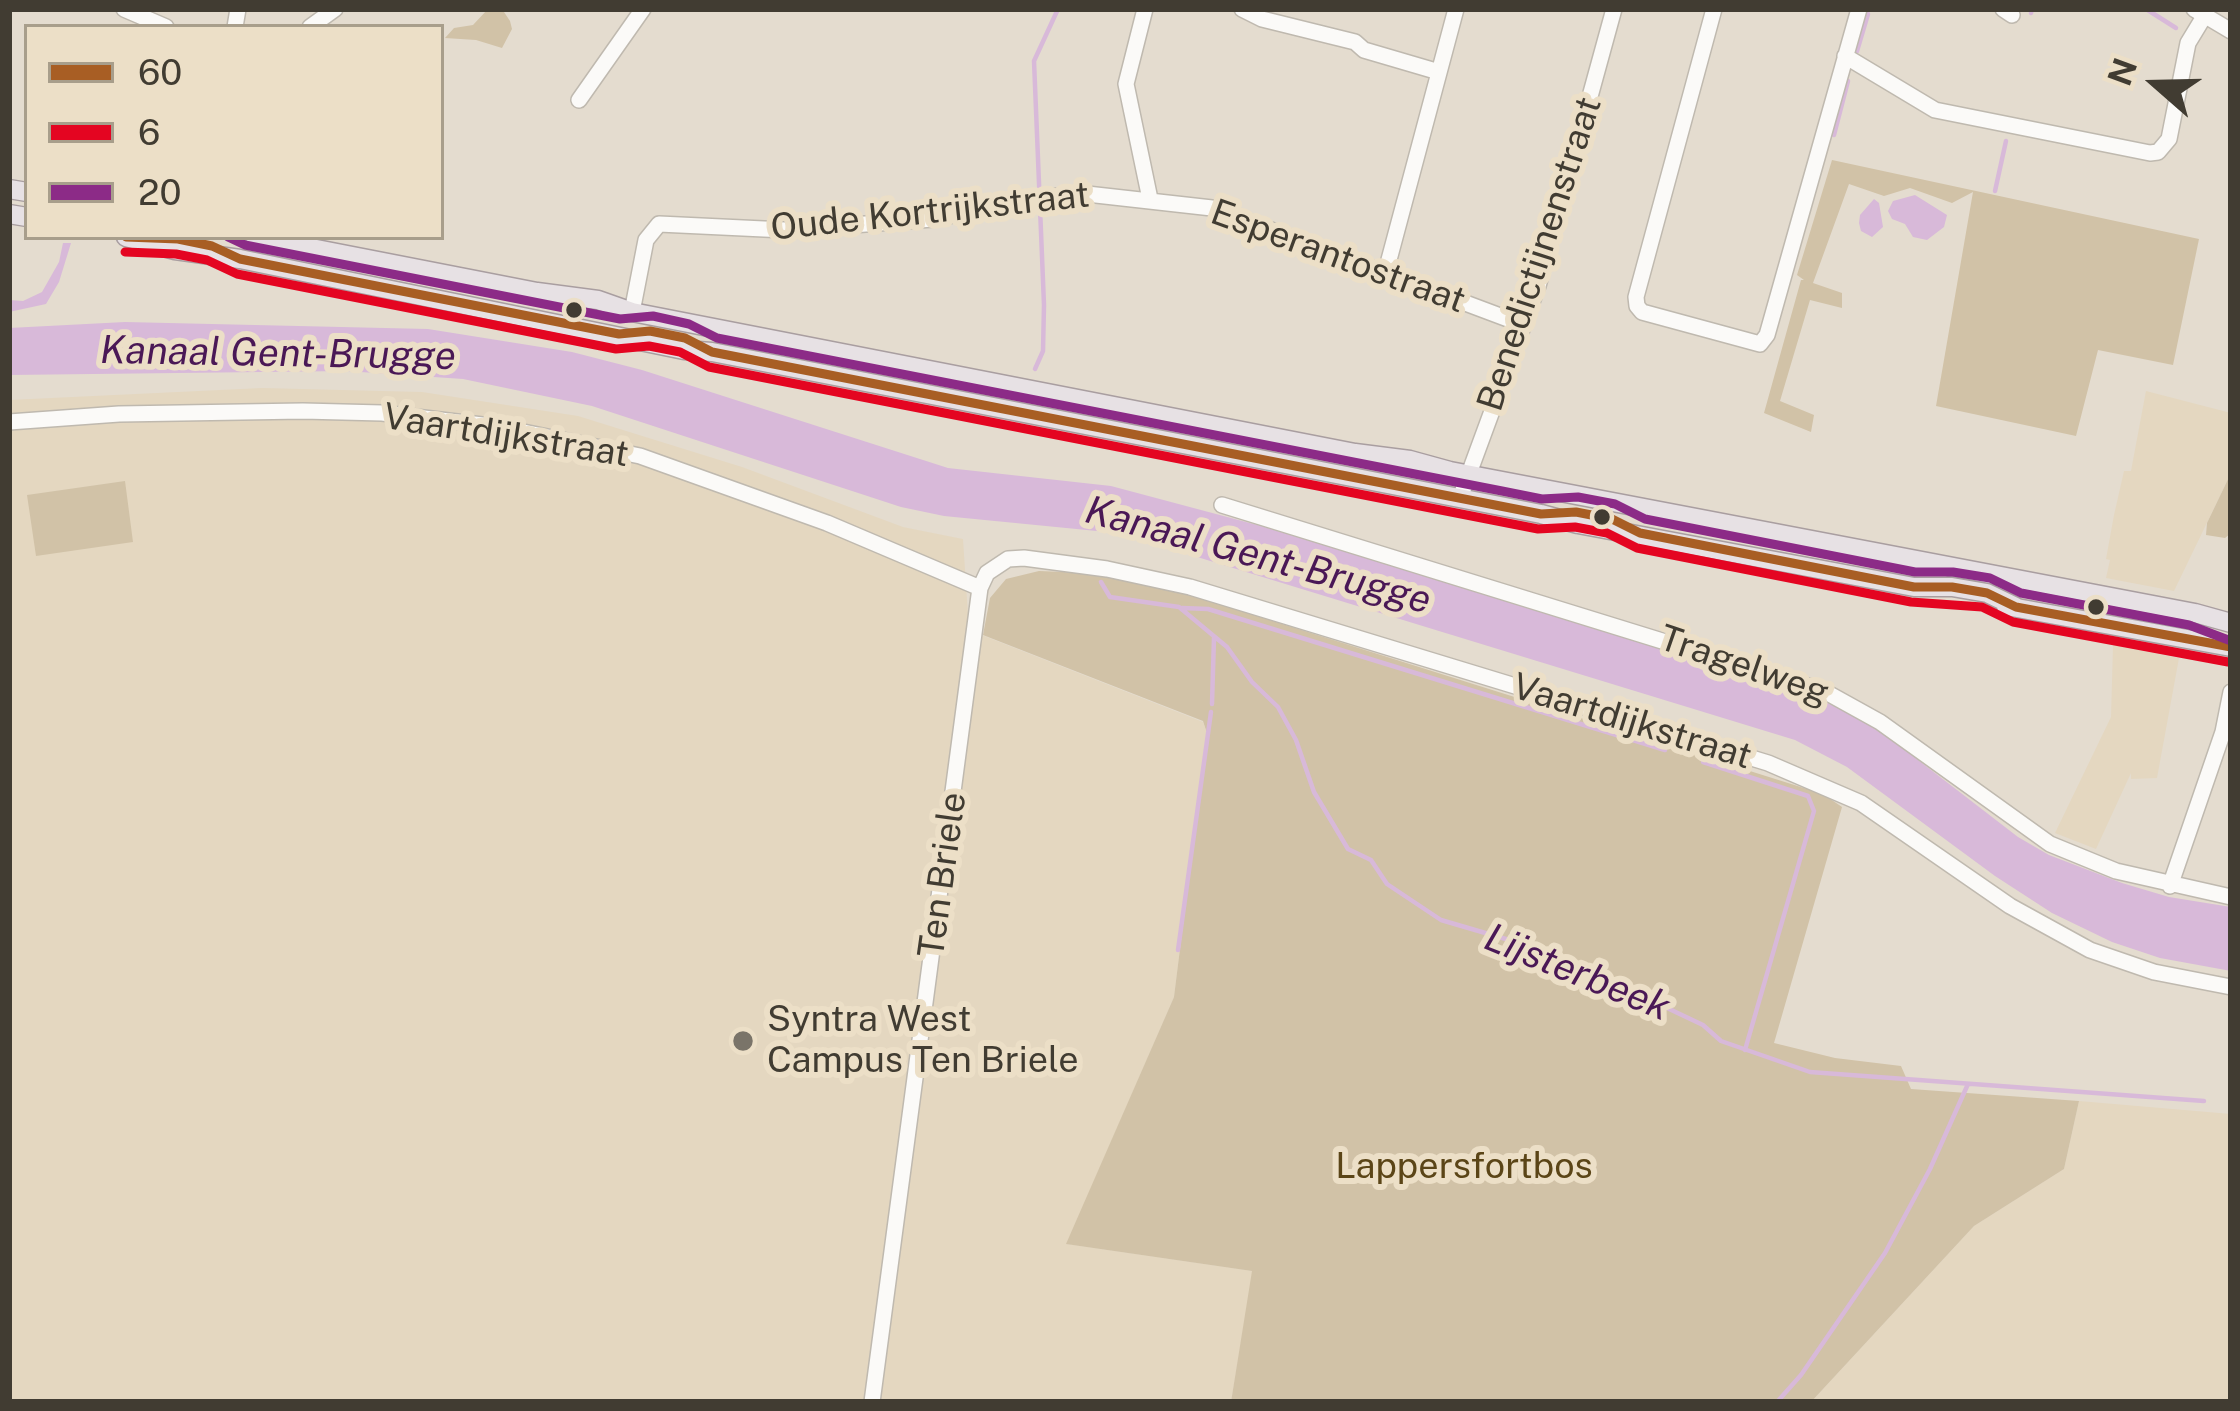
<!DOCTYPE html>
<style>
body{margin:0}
#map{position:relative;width:2240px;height:1411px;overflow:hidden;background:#e4dccf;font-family:"Public Sans",sans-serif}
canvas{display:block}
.frame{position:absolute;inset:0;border:12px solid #413c32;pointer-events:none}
.legend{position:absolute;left:24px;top:24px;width:420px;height:216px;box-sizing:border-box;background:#ecdfc7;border:3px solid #a89e8b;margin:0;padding:15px 21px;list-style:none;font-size:36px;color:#413c32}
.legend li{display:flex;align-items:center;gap:24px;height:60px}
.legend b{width:60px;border:3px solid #a89e8b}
.north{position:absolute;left:2096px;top:24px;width:120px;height:120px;-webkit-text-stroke:9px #ecdfc7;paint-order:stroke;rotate:290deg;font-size:33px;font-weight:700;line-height:48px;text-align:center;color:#413c32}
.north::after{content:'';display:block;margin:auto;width:42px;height:54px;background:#413c32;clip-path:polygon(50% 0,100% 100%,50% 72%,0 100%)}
</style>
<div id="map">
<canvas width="2240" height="1411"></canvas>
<div class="frame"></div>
<ul class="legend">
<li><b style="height:15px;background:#a85e24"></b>60</li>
<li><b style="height:15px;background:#e40521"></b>6</li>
<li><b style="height:15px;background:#8c2b87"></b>20</li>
</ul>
<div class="north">N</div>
</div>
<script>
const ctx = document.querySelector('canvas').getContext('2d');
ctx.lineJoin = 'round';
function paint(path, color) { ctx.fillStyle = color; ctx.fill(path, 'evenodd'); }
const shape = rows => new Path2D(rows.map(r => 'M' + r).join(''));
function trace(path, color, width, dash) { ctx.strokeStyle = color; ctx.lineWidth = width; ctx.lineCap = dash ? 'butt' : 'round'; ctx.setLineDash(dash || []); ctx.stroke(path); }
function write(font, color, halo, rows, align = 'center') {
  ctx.font = font + ' "Public Sans",sans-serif'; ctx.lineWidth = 12; ctx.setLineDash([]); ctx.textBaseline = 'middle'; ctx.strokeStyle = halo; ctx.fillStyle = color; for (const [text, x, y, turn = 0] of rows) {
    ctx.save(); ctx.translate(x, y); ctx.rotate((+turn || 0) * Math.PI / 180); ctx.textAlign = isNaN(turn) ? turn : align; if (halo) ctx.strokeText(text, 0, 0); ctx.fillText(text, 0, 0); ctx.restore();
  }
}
paint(shape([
 [262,388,422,392,578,416,742,467,903,527,963,539,969,630,1203,722,1207,733,1174,997,1067,1244,1253,1271,1231,1402,9,1402,9,400],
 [2146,391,2231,413,2231,473,2174,591,2106,578,2110,560,2106,559,2114,515,2124,471,2131,471],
 [2113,645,2179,658,2157,778,2131,779,2131,773,2096,849,2055,833,2111,717],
 [2079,1101,2231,1114,2231,1402,1811,1402,1974,1226,2064,1169]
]), '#e4d7c0');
paint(shape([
 [487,10,504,12,510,21,512,29,502,48,476,40,445,38,454,28,473,25],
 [1832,160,2199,239,2173,365,2098,350,2076,436,1936,406,1973,192,1952,203,1910,188,1884,196,1849,184,1813,283,1842,293,1842,308,1810,300,1780,401,1814,415,1811,432,1764,413,1801,280,1804,280,1797,275],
 [2231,473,2231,533,2225,538,2206,535,2207,523],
 [125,481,133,542,36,556,27,495],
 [1039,571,1087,573,1187,594,1823,794,1842,807,1774,1043,1835,1058,1901,1066,1911,1089,2079,1101,2064,1169,1974,1226,1811,1402,1231,1402,1252,1271,1066,1244,1174,997,1207,733,1203,721,983,635,990,598,1006,579]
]), '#d1c2a7');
paint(shape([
 [1915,195,1947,215,1944,227,1927,240,1913,237,1905,224,1892,219,1888,211,1893,201],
 [1874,199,1879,203,1883,227,1872,237,1861,231,1859,223,1860,215],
 [63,243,71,243,59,282,46,304,9,312,9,300,23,301,42,292,59,262],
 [125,322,428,329,572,352,642,370,948,468,1111,486,1261,526,1770,680,1842,709,1883,733,2018,837,2049,855,2122,883,2169,897,2231,907,2231,971,2160,958,2112,942,2052,913,1995,876,1847,767,1795,740,1145,541,1107,532,944,516,901,507,592,406,463,379,346,371,9,375,9,328]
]), '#d8b9d9');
trace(shape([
 [2146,9,2176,28],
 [2031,13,2032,9],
 [1857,51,1868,14],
 [1834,135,1848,81],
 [1995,191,2006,141],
 [1035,369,1043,351,1044,305,1034,61,1058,9],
 [1101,582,1110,597,1179,607,1227,647,1252,682,1278,707,1296,740,1314,792,1348,849,1371,860,1387,884,1441,920,1516,942,1527,952,1544,952,1606,979,1630,1000,1646,998,1703,1025,1721,1041,1810,1072,2204,1101],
 [1182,608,1208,609,1665,750],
 [1212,704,1214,638],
 [1703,762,1808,796,1814,811,1745,1050],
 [1178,950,1211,712],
 [1777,1402,1801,1375,1885,1253,1930,1169,1968,1084]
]), '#d8b9d9', 4.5);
const minor = shape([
 [124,9,166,27],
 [1145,9,1126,84,1150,199],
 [1242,9,1262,19,1355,42,1364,50,1439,72],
 [1714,9,1636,297,1637,306,1642,312,1760,344,1767,335,1859,9],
 [2003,9,2012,15],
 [2194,9,2231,31],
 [235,27,238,9],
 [310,27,335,9],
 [1845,56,1935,110,2150,153,2158,152,2169,139,2188,43,2205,15],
 [579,100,643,9],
 [1386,271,1456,9],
 [632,312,646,240,659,224,785,230,933,219,1045,197,1087,194,1212,208,1524,325],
 [9,422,119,414,303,411,382,413,499,427,640,456,827,523,980,588],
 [1460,498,1538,286,1614,9],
 [1222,505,1824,691,1880,722,2050,844,2116,871,2231,897],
 [2170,886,2223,732,2231,692],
 [872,1402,980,588,987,573,1008,559,1024,558,1107,569,1190,587,1768,763,1861,803,2010,906,2090,950,2154,972,2231,987]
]);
const major = shape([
 [9,189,27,192],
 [9,214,27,217],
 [126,237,175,250,240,259,684,350,712,352,1541,514,1578,524,1914,587,1952,587,1987,593,2016,607],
 [255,237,537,292,598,300,632,312,1355,453,1410,460,1450,471,2195,613,2231,623],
 [2006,606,2231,647]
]);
trace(minor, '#bfb9af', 18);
trace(major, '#a99ea0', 21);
trace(minor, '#fbfaf8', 15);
trace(major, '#e7e1e4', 18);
trace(shape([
 [126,237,178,239,212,246,240,259,619,334,650,331,685,338,712,352,1541,514,1576,512,1612,519,1640,533,1914,587,1952,587,1987,593,2016,607,2231,647]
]), '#a85e24', 9);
trace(shape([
 [125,252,176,254,207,260,237,274,616,349,649,346,680,352,709,367,1538,529,1575,527,1607,533,1637,548,1911,602,1982,607,2013,622,2228,662]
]), '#e40521', 9);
trace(shape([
 [228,237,245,245,620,319,653,316,689,324,717,338,1502,491,1542,499,1578,497,1615,504,1645,519,1915,572,1953,572,1990,578,2021,593,2189,625,2231,641]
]), '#8c2b87', 9);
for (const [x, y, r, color] of [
 [574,310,10,"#413c32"],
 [1602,517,10,"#413c32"],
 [2096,607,10,"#413c32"],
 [743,1041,12,"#7a7469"]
]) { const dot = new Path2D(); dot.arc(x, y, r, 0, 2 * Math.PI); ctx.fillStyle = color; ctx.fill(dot); trace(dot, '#ecdfc7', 4.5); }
write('36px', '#413c32', '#ecdfc7', [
 ["Oude Kortrijkstraat",930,212,-6],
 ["Benedictijnenstraat",1540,254,-72],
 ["Esperantostraat",1338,257,20],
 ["Vaartdijkstraat",506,436,9],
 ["Tragelweg",1744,666,19],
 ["Vaartdijkstraat",1632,722,17],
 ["Ten Briele",943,875,-82]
]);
write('36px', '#413c32', '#ecdfc7', [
 ["Syntra West",767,1020],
 ["Campus Ten Briele",767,1061]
], 'left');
write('36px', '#5b4517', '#ecdfc7', [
 ["Lappersfortbos",1464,1167]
]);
write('italic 39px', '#4a1856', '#ecdfc7', [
 ["Kanaal Gent-Brugge",278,354,1],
 ["Kanaal Gent-Brugge",1258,556,15],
 ["Lijsterbeek",1577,973,22]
]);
</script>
